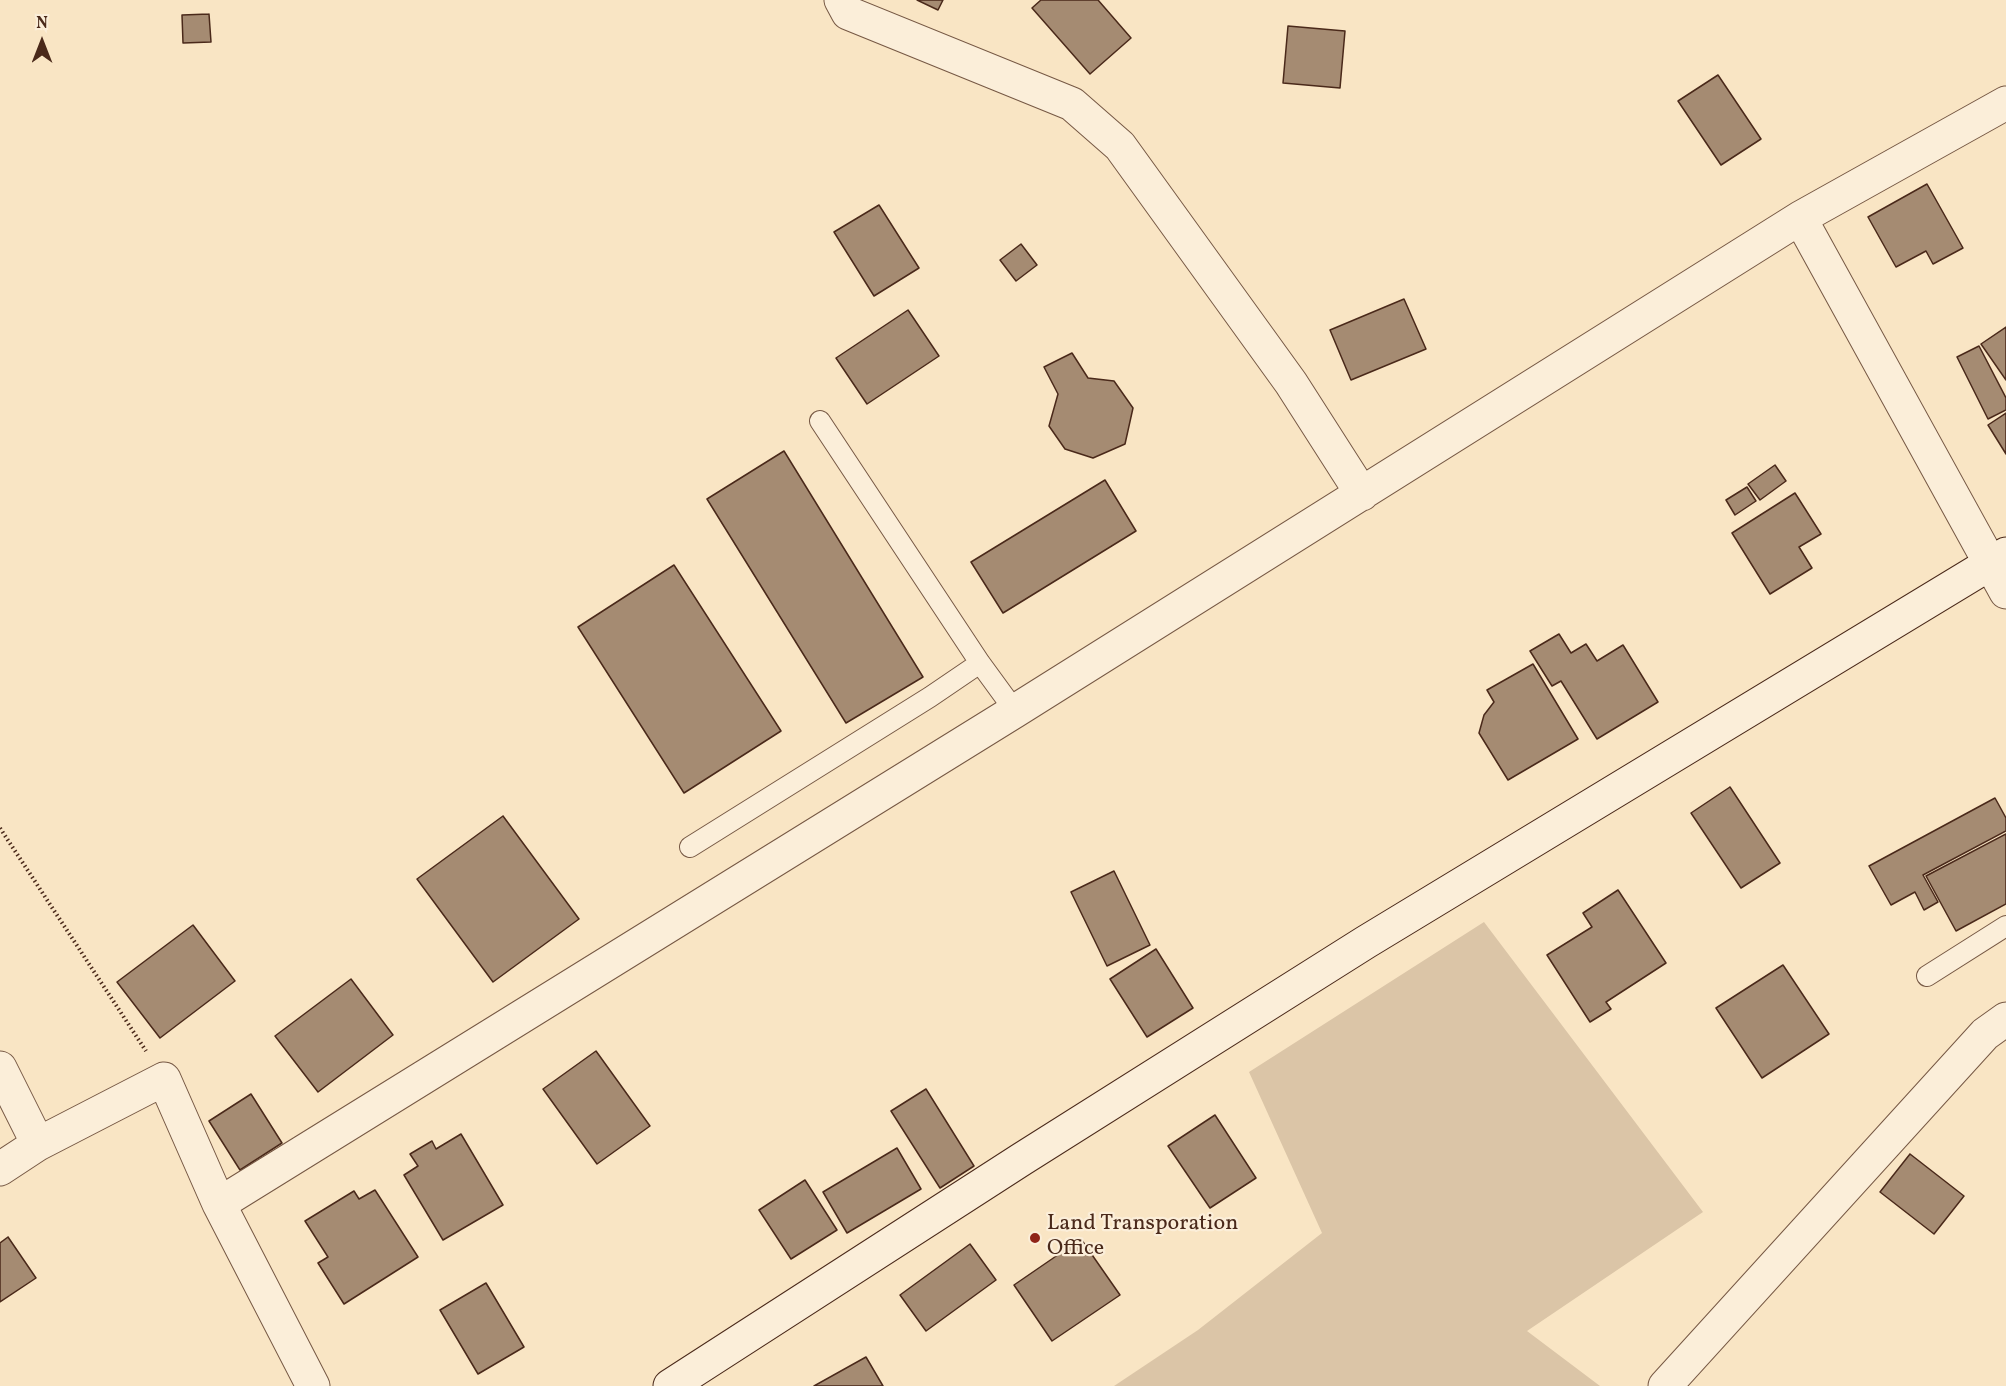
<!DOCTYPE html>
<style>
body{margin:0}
#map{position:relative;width:2006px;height:1386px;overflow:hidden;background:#f9e5c4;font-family:Vollkorn,serif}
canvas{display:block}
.north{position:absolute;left:12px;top:12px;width:60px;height:60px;-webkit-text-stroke:4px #fbeed9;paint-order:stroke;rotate:0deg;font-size:16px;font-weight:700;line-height:24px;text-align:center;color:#4a291a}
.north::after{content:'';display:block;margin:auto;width:21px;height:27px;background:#4a291a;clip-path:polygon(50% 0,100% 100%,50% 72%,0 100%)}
</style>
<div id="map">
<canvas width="2006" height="1386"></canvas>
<div class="north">N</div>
</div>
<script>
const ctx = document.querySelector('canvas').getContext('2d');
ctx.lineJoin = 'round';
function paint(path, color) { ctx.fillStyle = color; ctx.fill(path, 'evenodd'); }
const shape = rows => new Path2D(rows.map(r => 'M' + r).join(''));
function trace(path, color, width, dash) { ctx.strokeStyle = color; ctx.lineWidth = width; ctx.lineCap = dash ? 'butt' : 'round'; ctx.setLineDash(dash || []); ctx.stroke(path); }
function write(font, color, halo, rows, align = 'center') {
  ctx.font = font + ' Vollkorn,serif'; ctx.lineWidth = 4.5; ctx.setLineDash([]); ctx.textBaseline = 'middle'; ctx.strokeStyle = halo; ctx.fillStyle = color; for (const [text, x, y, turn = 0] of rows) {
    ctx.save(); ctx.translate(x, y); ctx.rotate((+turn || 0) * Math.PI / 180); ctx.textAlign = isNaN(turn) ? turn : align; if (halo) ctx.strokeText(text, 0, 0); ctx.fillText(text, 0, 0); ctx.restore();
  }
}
paint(shape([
 [1484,922,1703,1212,1527,1331,1600,1386,1114,1386,1198,1330,1322,1233,1249,1072]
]), '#dbc5a7');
const building = shape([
 [917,0,943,0,938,10,917,0],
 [1041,0,1098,0,1131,38,1090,74,1032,8,1041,0],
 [209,14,211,42,183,43,182,15,209,14],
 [1288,26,1345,31,1340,88,1283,83,1288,26],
 [1718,75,1761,139,1721,165,1678,101,1718,75],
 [1927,184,1963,248,1933,264,1926,251,1896,267,1868,217,1927,184],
 [879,205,919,268,874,296,834,232,879,205],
 [1021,244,1037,265,1016,281,1000,260,1021,244],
 [1404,299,1426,349,1351,380,1330,330,1404,299],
 [908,310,939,356,867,404,836,358,908,310],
 [2006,327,2006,380,1981,344,2006,327],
 [1979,346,2006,398,2006,410,1988,419,1957,357,1979,346],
 [1072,353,1088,378,1114,381,1133,408,1125,444,1093,458,1065,449,1049,426,1058,394,1044,367,1072,353],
 [2006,413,2006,454,1988,425,2006,413],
 [784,451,923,677,846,723,707,499,784,451],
 [1775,465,1786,481,1760,500,1748,484,1775,465],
 [1105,480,1136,531,1003,613,971,562,1105,480],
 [1747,487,1756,501,1735,515,1726,500,1747,487],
 [1795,493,1821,534,1799,547,1812,568,1770,594,1732,533,1795,493],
 [674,565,781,731,684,793,578,627,674,565],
 [1559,634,1571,653,1586,644,1597,661,1623,645,1658,702,1597,739,1561,681,1552,686,1530,651,1559,634],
 [1533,664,1578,739,1508,780,1479,733,1484,715,1494,702,1487,690,1533,664],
 [1730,787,1780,863,1741,888,1691,813,1730,787],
 [1995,798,2006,818,2006,831,1923,875,1938,902,1924,910,1915,892,1891,905,1869,866,1995,798],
 [503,816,579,919,493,982,417,879,503,816],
 [2006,834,2006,904,1956,931,1926,876,2006,834],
 [1114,871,1150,945,1107,966,1071,892,1114,871],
 [1618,890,1666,963,1606,1002,1611,1009,1590,1022,1547,955,1592,927,1583,913,1618,890],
 [193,925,235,981,160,1038,117,982,193,925],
 [1156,949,1193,1008,1147,1037,1110,979,1156,949],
 [1783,965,1829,1034,1762,1078,1716,1008,1783,965],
 [351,979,393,1035,318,1092,275,1036,351,979],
 [596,1051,650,1126,597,1164,543,1089,596,1051],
 [926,1089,974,1166,940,1188,891,1111,926,1089],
 [251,1094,282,1143,240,1170,209,1121,251,1094],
 [1215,1115,1256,1178,1210,1208,1168,1146,1215,1115],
 [461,1134,503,1205,443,1240,404,1175,418,1166,410,1154,432,1141,436,1149,461,1134],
 [897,1148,921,1189,847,1233,823,1192,897,1148],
 [1910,1154,1964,1196,1934,1234,1880,1192,1910,1154],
 [805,1180,837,1230,791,1259,759,1210,805,1180],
 [375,1190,418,1257,344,1304,318,1263,328,1257,305,1221,354,1191,359,1199,375,1190],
 [8,1237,36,1278,0,1302,0,1243,8,1237],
 [1081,1239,1120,1295,1052,1341,1014,1285,1081,1239],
 [970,1244,996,1280,926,1331,900,1295,970,1244],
 [486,1283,524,1347,478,1374,440,1310,486,1283],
 [866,1357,883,1386,814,1386,866,1357]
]);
paint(building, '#a58b72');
trace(building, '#4a291a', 1.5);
const lane = shape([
 [820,421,980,663,1015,711],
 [690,847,930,697,980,663],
 [1927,976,2006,926]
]);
const street = shape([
 [841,0,848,13,1072,104,1120,146,1291,383,1362,494],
 [1800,218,2006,592],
 [0,1068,38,1144],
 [0,1169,38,1144,164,1079,219,1204,313,1386],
 [219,1204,1015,711,1800,218,2006,103],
 [1665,1386,1985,1034,2006,1019]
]);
const secondary = shape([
 [670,1386,1022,1159,1366,942,2006,554]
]);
trace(lane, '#765844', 22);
trace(street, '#765844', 35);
trace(secondary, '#4a291a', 35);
trace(shape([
 [0,828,146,1051]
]), '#4a291a', 4, [1.5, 3]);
trace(lane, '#fbeed9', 20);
trace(street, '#fbeed9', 33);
trace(secondary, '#fbeed9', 33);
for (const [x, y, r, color] of [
 [1035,1238,6,"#8f2418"]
]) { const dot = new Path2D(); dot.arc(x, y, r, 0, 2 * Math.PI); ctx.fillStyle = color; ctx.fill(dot); trace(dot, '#fbeed9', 2); }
write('22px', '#4a291a', '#fbeed9', [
 ["Land Transporation",1047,1225],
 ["Office",1047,1250]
], 'left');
</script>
